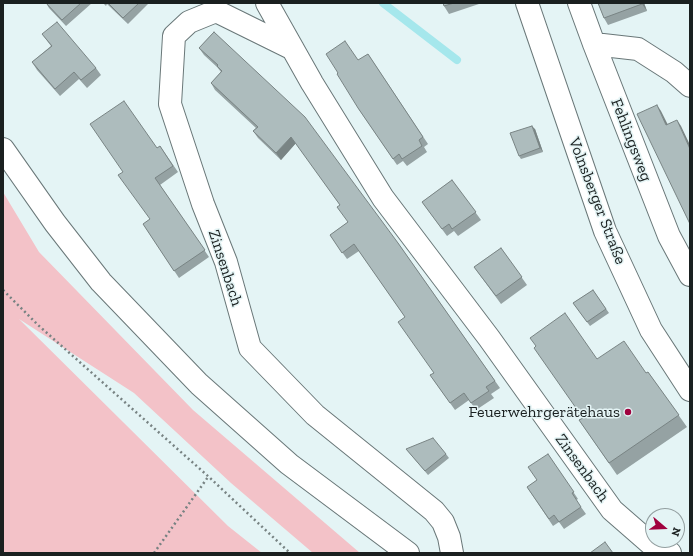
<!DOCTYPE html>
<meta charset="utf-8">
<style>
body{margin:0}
#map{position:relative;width:693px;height:556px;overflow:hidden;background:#e4f4f5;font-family:"Zilla Slab",serif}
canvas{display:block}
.frame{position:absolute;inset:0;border:4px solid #1a2020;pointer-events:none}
.north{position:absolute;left:645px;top:508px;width:40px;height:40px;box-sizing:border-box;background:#e4f4f5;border:1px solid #939fa0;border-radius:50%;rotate:109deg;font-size:11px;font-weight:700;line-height:16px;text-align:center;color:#1a2020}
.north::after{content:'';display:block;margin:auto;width:14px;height:18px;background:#a0013e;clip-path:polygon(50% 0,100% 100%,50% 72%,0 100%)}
</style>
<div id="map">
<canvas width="693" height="556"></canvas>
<div class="frame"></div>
<div class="north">N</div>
</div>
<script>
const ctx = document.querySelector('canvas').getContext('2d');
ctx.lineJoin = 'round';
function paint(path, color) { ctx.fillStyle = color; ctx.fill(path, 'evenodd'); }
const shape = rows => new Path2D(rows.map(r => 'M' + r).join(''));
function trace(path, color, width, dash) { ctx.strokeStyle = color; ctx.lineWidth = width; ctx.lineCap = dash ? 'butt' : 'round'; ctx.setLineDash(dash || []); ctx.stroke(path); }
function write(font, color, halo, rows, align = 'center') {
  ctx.font = font + ' "Zilla Slab",serif'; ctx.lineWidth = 3; ctx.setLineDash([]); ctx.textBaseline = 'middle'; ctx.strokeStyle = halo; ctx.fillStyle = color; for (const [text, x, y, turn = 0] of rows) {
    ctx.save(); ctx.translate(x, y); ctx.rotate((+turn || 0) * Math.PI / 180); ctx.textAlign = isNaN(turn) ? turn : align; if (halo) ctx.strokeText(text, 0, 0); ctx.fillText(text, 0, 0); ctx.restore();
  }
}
paint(shape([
 [3,192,39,252,193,410,360,553,313,553,231,483,134,393,19,319,228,526,262,553,3,553]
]), '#f3c2c8');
trace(shape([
 [383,3,457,60]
]), '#a5e7ec', 8);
const minor = shape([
 [267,3,312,83,383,198,489,338,612,510,651,544,670,553],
 [527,3,605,231,651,330,690,390],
 [579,3,594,44,669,236,690,275],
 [594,44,638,49,674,72,690,86],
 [293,49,216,11,189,22,174,36,170,104,203,204,226,262,250,348,315,415,434,511,443,522,449,537,452,553]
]);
const tertiary = shape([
 [3,149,55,223,101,282,199,384,289,464,408,553]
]);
trace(minor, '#697778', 24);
trace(tertiary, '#697778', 24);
trace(shape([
 [3,290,38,325,209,477,290,553],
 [154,553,208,477]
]), '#778282', 2.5, [2, 3]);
trace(minor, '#fff', 22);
trace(tertiary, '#fff', 22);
paint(shape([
 [46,3,92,3,66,26,49,8],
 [103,3,149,3,128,24,107,4,106,6],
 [443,3,479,3,479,4,449,14,444,6],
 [598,3,644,3,647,11,608,25,604,18],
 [214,32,398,243,500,388,491,394,494,398,476,410,469,400,455,410,430,375,434,373,405,317,359,251,347,259,330,235,348,222,340,205,296,143,281,160,258,138,253,131,256,128,215,90,211,83,221,72,217,67,204,55,199,48],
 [42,34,96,68,101,75,87,88,79,79,60,96,37,70,32,62,51,46],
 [368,54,428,144,424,147,427,152,407,166,403,161,397,165,358,108,359,60],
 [535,129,543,152,521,159,519,156],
 [160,146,178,172,160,185,209,257,179,278,143,224,150,219,157,148],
 [452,180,481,220,458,236,454,231,447,236,422,202],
 [501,248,527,285,501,304,474,267],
 [593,290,609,313,590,326,573,303],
 [536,347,598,359,646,373,648,372,687,427,617,475,579,420,583,418],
 [406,449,446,454,449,458,428,475],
 [548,454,578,499,576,500,586,514,564,529,559,522,553,526,527,487,537,480]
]), '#95a2a3');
paint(shape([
 [642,3,644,3,647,11,642,4],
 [657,105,661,111,671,131,666,125],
 [677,120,681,126,690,145,690,149],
 [532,126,535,129,543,152,540,148],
 [291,137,296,143,281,160,276,153]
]), '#798484');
const building = shape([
 [46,3,81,3,62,20,46,3],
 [108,3,139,3,123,18,108,3],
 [443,3,454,3,444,6,443,3],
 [598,3,642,3,642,4,604,18,598,3],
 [57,22,96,68,81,80,74,72,55,89,32,62,52,46,42,34,57,22],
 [214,32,305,117,398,243,495,381,486,387,489,391,471,403,464,393,450,403,430,375,434,373,398,322,405,317,354,244,342,253,330,235,348,222,337,207,340,205,291,137,276,153,253,131,258,127,211,83,222,71,217,66,218,65,199,48,214,32],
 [345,41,358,60,368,54,423,137,419,140,422,146,402,159,399,154,393,159,358,108,337,74,338,73,326,54,345,41],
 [124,101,157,148,160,146,173,166,155,178,205,250,174,271,143,224,150,219,118,175,123,172,90,124,124,101],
 [657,105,666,125,677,120,690,149,690,224,637,114,657,105],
 [532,126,540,148,519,156,510,133,532,126],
 [452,180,476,212,452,229,449,224,442,229,422,202,452,180],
 [501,248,522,277,496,296,474,267,501,248],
 [593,290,606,309,587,322,573,303,593,290],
 [565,313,597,359,624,341,646,373,648,372,679,415,609,463,579,420,583,418,534,348,536,346,530,338,565,313],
 [433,438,446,454,425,471,406,449,433,438],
 [548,454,574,492,572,493,581,507,559,522,554,515,549,519,527,487,537,480,528,467,548,454],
 [605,542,613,553,590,553,605,542]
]);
paint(building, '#adbcbd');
trace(building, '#798484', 1);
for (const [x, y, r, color] of [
 [628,412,4,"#a0013e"]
]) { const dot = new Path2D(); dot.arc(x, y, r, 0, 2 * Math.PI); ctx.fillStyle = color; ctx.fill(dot); trace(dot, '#e4f4f5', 1.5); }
write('16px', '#1a2020', '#e4f4f5', [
 ["Fehlingsweg",631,140,69],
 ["Volnsberger Straße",597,201,69],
 ["Zinsenbach",225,268,72],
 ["Zinsenbach",582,468,54]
]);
write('16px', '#1a2020', '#e4f4f5', [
 ["Feuerwehrgerätehaus",620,412]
], 'right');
</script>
